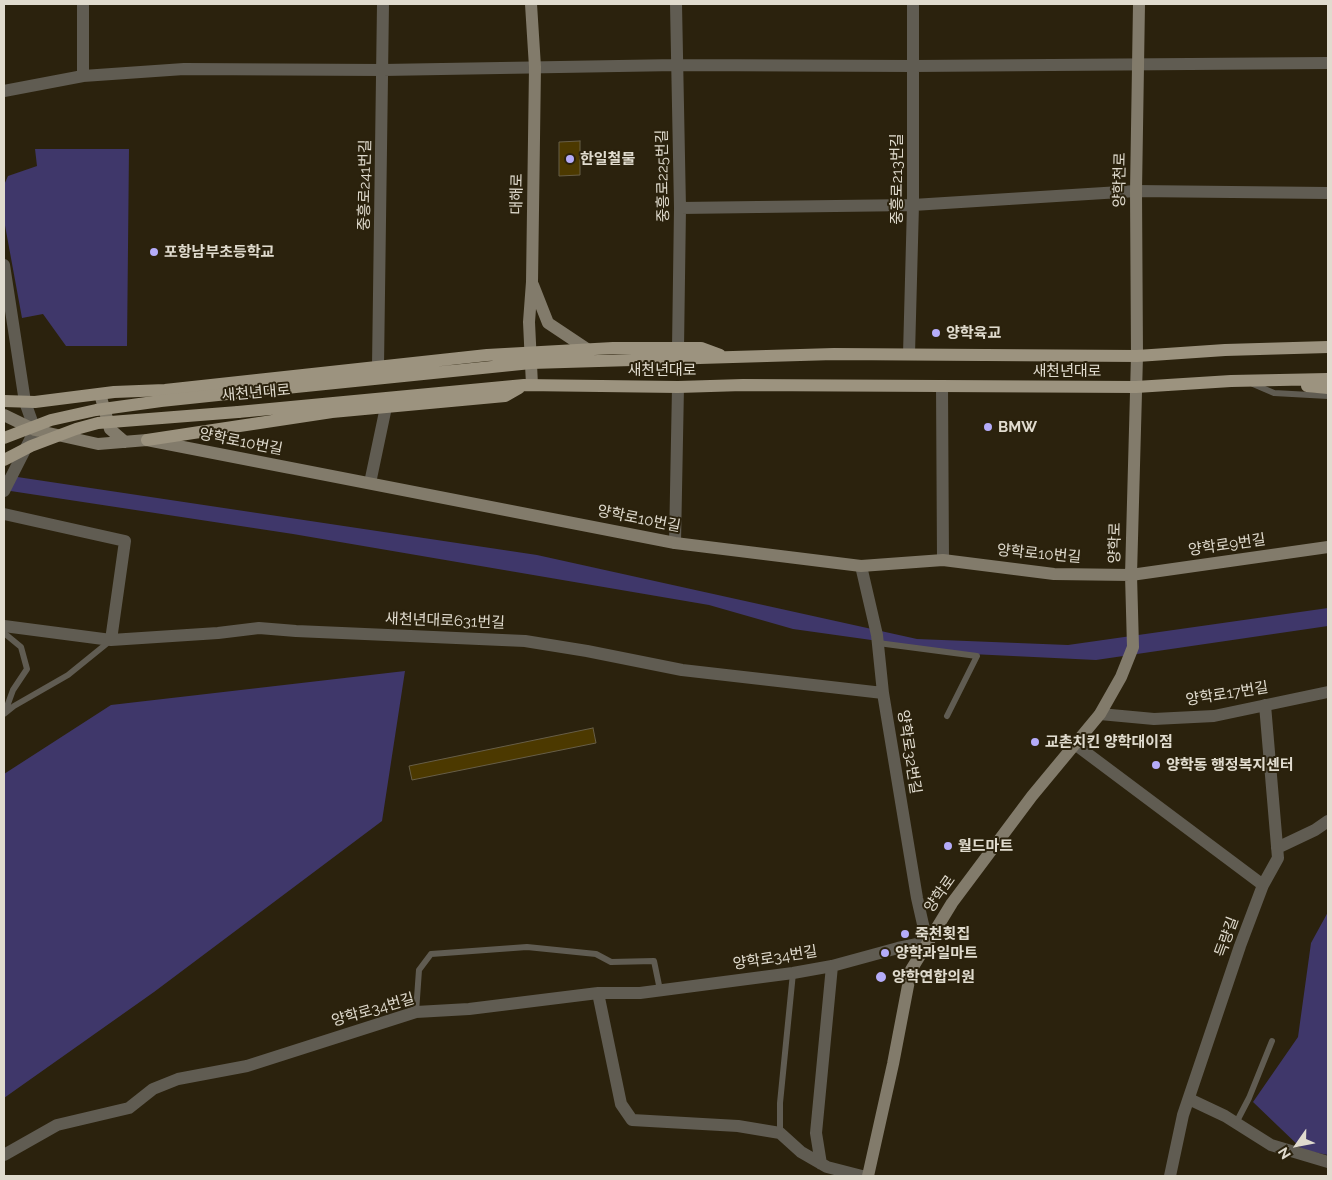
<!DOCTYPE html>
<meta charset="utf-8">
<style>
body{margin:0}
#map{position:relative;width:1332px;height:1180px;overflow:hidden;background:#2b220d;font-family:Raleway,sans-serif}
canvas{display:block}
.frame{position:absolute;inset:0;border:5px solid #e0dbce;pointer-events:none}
.north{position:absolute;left:1272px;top:1120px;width:50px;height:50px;-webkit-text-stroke:4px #2b220d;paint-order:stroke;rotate:237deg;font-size:14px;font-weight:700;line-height:20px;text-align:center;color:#e0dbce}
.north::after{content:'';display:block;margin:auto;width:18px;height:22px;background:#e0dbce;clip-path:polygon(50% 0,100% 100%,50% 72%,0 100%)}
</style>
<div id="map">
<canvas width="1332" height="1180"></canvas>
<div class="frame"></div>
<div class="north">N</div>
</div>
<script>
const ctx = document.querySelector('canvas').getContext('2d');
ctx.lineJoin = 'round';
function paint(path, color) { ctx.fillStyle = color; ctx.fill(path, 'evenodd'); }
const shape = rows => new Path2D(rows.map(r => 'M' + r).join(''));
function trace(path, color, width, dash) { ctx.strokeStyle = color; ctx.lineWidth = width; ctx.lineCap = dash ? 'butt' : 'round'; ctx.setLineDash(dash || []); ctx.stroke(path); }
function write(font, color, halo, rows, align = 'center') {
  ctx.font = font + ' Raleway,"Noto Sans KR",sans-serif'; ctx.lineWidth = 4; ctx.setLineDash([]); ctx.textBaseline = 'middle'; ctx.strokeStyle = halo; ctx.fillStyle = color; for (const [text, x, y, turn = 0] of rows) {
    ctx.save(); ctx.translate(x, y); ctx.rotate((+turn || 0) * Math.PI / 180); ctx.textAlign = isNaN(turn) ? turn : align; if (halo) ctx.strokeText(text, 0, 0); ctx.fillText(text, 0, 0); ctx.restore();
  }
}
paint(shape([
 [35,149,129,149,127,346,66,346,43,314,22,318,4,220,4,185,8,176,37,166],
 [4,475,537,555,917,639,1068,645,1328,608,1328,626,1096,660,971,654,793,629,709,605,293,534,4,490],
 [405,671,382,821,154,992,4,1098,4,774,111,705],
 [1328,912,1328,1155,1303,1150,1253,1102,1298,1037,1311,943]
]), '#3f376a');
const building = shape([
 [580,141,580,175,559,176,559,142,580,141],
 [593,728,596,743,412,780,409,766,593,728]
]);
paint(building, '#4c3900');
trace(building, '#675e47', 1);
trace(shape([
 [1253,384,1274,393,1328,396],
 [4,633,21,647,27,669,13,690,5,712],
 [878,643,977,656,947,716],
 [4,714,14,706,68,675,110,641],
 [416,1012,419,970,431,954,527,947,596,954,611,962,654,961,660,990],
 [1236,1123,1249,1098,1272,1041],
 [780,1133,780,1103,793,973]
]), '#605c52', 6);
trace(shape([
 [83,4,83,76],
 [676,4,680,208,678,348],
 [4,91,83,76,184,69,383,70,677,65,913,66,1328,63],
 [680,208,913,205,1136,191,1328,193],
 [4,265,25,402,35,430,4,491],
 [909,354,913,205,913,4],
 [378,366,383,4],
 [942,386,943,560],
 [370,483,386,407],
 [4,514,125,541,111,640],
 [675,543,678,387],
 [4,626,111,640,218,633,259,628,296,631,525,641,587,651,682,670,883,693],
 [1100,714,1154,719,1214,716,1328,692],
 [1076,745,1263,885],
 [1277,848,1315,830,1328,821],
 [598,993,621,1104,632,1120,738,1126,780,1133,801,1152,827,1167,862,1176],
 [1189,1099,1225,1116,1271,1145,1328,1162],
 [4,1155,57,1125,129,1108,153,1089,178,1079,247,1066,416,1012,469,1009,598,993,640,993,793,973,832,966,898,948,927,942,917,898,883,693,877,635,861,566],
 [821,1164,816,1133,832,966],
 [1170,1176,1183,1115,1240,946,1263,885,1278,858,1265,705]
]), '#605c52', 12);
trace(shape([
 [531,4,535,67,532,282,529,322,532,385],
 [533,285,548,323,587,349],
 [100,394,110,429,125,442],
 [4,415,35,430,98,444,147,440,675,543,861,566,943,560,1054,574,1131,575,1328,547],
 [868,1176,893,1064,911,970,952,903,1032,796,1100,714,1121,677,1133,647,1131,575,1137,356,1136,191,1139,4]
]), '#827b6b', 12);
trace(shape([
 [1307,386,1328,388],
 [237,393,531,363,834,354,1137,356,1225,350,1328,347],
 [4,401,35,402,114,392,165,390,487,355,613,348,701,348,720,355],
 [238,412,524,385,678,387,743,385,1136,387,1231,381,1328,379],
 [147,440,332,412,505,396,519,388]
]), '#9c937f', 12);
trace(shape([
 [4,438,51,420,96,410,161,401,237,393],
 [4,460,31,446,76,429,98,423,238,412]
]), '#9c937f', 12);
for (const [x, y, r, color] of [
 [570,159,5,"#b5acf9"],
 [154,252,5,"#b5acf9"],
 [936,333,5,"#b5acf9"],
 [988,427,5,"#b5acf9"],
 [1035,742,5,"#b5acf9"],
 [1156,765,5,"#b5acf9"],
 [948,846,5,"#b5acf9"],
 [905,934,5,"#b5acf9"],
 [885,953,5,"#b5acf9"],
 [881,977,6,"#b5acf9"]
]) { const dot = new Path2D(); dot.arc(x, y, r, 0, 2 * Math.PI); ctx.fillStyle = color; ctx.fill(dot); trace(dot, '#2b220d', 2); }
write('bold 15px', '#e0dbce', '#2b220d', [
 ["한일철물",580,159],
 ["포항남부초등학교",164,252],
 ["양학육교",946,333],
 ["BMW",998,427],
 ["교촌치킨 양학대이점",1045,742],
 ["양학동 행정복지센터",1166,765],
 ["월드마트",958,846],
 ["죽천횟집",915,934],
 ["양학과일마트",895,953],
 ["양학연합의원",892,977]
], 'left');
write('15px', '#e0dbce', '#2b220d', [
 ["중흥로225번길",663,176,-91],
 ["중흥로213번길",897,179,-90],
 ["양학천로",1120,180,-89],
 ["중흥로241번길",365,185,-89],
 ["대해로",517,194,-89],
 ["새천년대로",662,370],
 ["새천년대로",1067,371],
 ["새천년대로",256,393,-5],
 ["양학로10번길",241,442,11],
 ["양학로10번길",639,519,11],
 ["양학로",1115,543,-89],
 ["양학로9번길",1227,545,-8],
 ["양학로10번길",1039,554,5],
 ["새천년대로631번길",445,621,2],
 ["양학로17번길",1227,694,-9],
 ["양학로32번길",909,752,81],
 ["양학로",940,894,-55],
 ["득량길",1227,937,-70],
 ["양학로34번길",775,958,-9],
 ["양학로34번길",373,1010,-16]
]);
</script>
